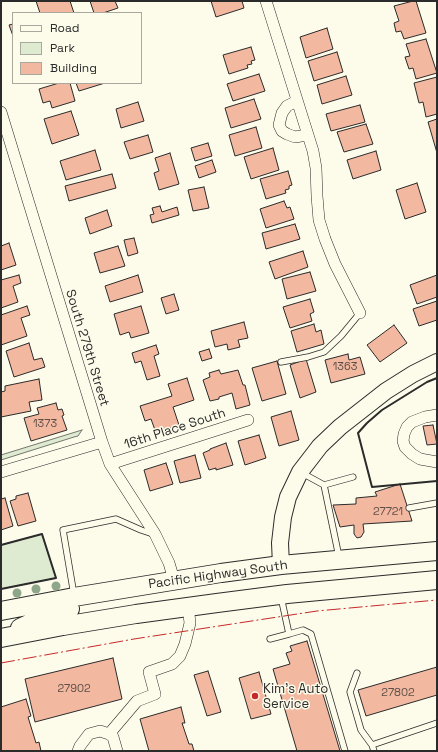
<!DOCTYPE html>
<style>
body{margin:0}
#map{position:relative;width:438px;height:752px;overflow:hidden;background:#fdfbea;font-family:"Space Grotesk",sans-serif}
canvas{display:block}
.frame{position:absolute;inset:0;border:2px solid #2b2b2b;pointer-events:none}
.legend{position:absolute;left:12px;top:12px;width:130px;height:72px;box-sizing:border-box;background:#fdfbea;border:1px solid #a9a89e;margin:0;padding:5px 7px;list-style:none;font-size:12px;color:#2b2b2b}
.legend li{display:flex;align-items:center;gap:8px;height:20px}
.legend b{width:20px;border:1px solid #a9a89e}
</style>
<div id="map">
<canvas width="438" height="752"></canvas>
<div class="frame"></div>
<ul class="legend">
<li><b style="height:5px;background:#fdfbea"></b>Road</li>
<li><b style="height:11px;background:#deebd1"></b>Park</li>
<li><b style="height:11px;background:#f2b8a0"></b>Building</li>
</ul>
</div>
<script>
const ctx = document.querySelector('canvas').getContext('2d');
ctx.lineJoin = 'round';
function paint(path, color) { ctx.fillStyle = color; ctx.fill(path, 'evenodd'); }
const shape = rows => new Path2D(rows.map(r => 'M' + r).join(''));
function trace(path, color, width, dash) { ctx.strokeStyle = color; ctx.lineWidth = width; ctx.lineCap = dash ? 'butt' : 'round'; ctx.setLineDash(dash || []); ctx.stroke(path); }
function write(font, color, halo, rows, align = 'center') {
  ctx.font = font + ' "Space Grotesk",sans-serif'; ctx.lineWidth = 3; ctx.setLineDash([]); ctx.textBaseline = 'middle'; ctx.strokeStyle = halo; ctx.fillStyle = color; for (const [text, x, y, turn = 0] of rows) {
    ctx.save(); ctx.translate(x, y); ctx.rotate((+turn || 0) * Math.PI / 180); ctx.textAlign = isNaN(turn) ? turn : align; if (halo) ctx.strokeText(text, 0, 0); ctx.fillText(text, 0, 0); ctx.restore();
  }
}
const green = shape([
 [82,430,78,436,74,437,1,460,1,455,82,430],
 [42,534,56,578,1,589,1,545,42,534]
]);
paint(green, '#deebd1');
trace(green, '#74746e', 1);
const building = shape([
 [36,1,70,1,74,13,40,13,36,1],
 [90,1,115,1,118,8,103,13,94,13,90,1],
 [211,1,242,1,244,8,216,17,211,1],
 [413,1,416,1,426,33,404,39,401,31,396,32,394,23,399,21,394,6,413,1],
 [13,24,13,36,9,25,13,24],
 [327,28,333,49,306,58,300,37,327,28],
 [426,39,437,73,416,79,413,68,409,69,405,57,410,56,406,44,426,39],
 [251,47,255,60,251,61,252,64,247,65,248,68,229,74,223,55,251,47],
 [337,52,343,72,314,81,308,61,337,52],
 [259,74,265,91,233,101,227,84,259,74],
 [346,76,352,95,322,104,317,85,346,76],
 [437,77,437,114,426,117,423,102,419,103,414,83,437,77],
 [59,83,70,83,75,101,52,108,50,101,43,103,39,89,59,83],
 [76,83,105,83,79,91,76,83],
 [254,99,261,119,231,128,225,108,254,99],
 [138,102,144,121,121,128,116,109,138,102],
 [360,105,365,122,331,131,326,114,360,105],
 [71,111,79,135,52,144,44,119,71,111],
 [437,119,437,153,428,122,437,119],
 [366,124,373,144,344,152,337,132,366,124],
 [256,127,262,148,235,156,229,135,256,127],
 [148,135,153,152,130,159,124,142,148,135],
 [208,143,212,156,195,161,191,148,208,143],
 [273,148,279,170,251,179,244,157,273,148],
 [95,150,101,170,66,180,60,161,95,150],
 [376,151,381,170,353,179,347,160,376,151],
 [170,153,179,184,159,190,154,173,159,171,155,158,170,153],
 [212,160,216,172,199,178,195,166,212,160],
 [288,171,292,185,289,186,289,189,285,190,286,193,266,199,260,179,288,171],
 [112,174,116,188,69,201,65,186,112,174],
 [417,183,426,212,405,219,396,190,417,183],
 [204,187,209,208,193,211,188,190,204,187],
 [284,201,287,208,290,207,294,219,266,228,260,209,284,201],
 [160,206,162,212,177,207,179,215,152,223,150,215,154,214,152,208,160,206],
 [107,210,112,226,90,234,85,218,107,210],
 [295,224,300,239,266,249,262,233,295,224],
 [134,238,138,253,128,256,124,240,134,238],
 [9,243,16,265,1,270,1,246,9,243],
 [118,246,125,266,100,273,94,253,118,246],
 [303,251,308,267,275,279,269,262,303,251],
 [310,272,316,291,287,299,282,279,310,272],
 [19,275,21,283,13,286,18,302,1,308,1,280,19,275],
 [138,275,143,292,110,302,105,286,138,275],
 [437,275,437,297,417,304,410,285,437,275],
 [174,294,179,310,166,314,161,298,174,294],
 [310,299,314,312,310,314,312,321,290,328,283,307,310,299],
 [437,301,437,320,419,326,413,309,437,301],
 [27,306,30,315,21,318,27,336,1,345,1,315,27,306],
 [141,306,149,333,131,338,129,332,120,335,114,314,141,306],
 [244,322,248,338,238,340,240,347,228,350,227,344,215,347,211,331,244,322],
 [314,324,316,332,321,330,324,344,297,352,291,331,314,324],
 [394,325,407,343,380,362,367,345,394,325],
 [29,343,34,360,42,358,45,367,14,377,6,351,29,343],
 [156,345,159,354,154,356,160,376,147,380,141,361,135,363,132,353,156,345],
 [209,349,212,358,202,361,199,352,209,349],
 [348,354,349,360,360,357,365,374,331,383,325,360,348,354],
 [306,359,316,392,300,398,290,365,306,359],
 [277,361,286,394,262,401,252,368,277,361],
 [219,370,221,374,238,370,243,385,245,385,250,405,236,409,232,393,219,397,219,399,210,401,203,380,210,377,209,373,219,370],
 [187,378,194,400,173,407,179,425,156,433,151,419,145,421,140,406,172,396,168,384,187,378],
 [39,379,42,400,29,402,31,411,1,417,1,392,5,391,5,386,39,379],
 [56,403,58,410,62,409,64,415,62,416,67,430,31,441,24,418,39,414,37,408,56,403],
 [291,411,299,440,279,446,271,417,291,411],
 [433,425,437,444,427,445,423,426,433,425],
 [259,435,266,458,245,465,238,441,259,435],
 [226,443,233,465,216,470,216,468,209,470,203,453,210,450,210,449,226,443],
 [195,455,201,478,180,483,174,461,195,455],
 [166,463,173,484,150,491,144,470,166,463],
 [400,484,412,521,363,524,364,532,361,537,357,538,354,534,354,525,340,527,333,505,356,504,356,498,377,496,375,492,400,484],
 [28,493,36,521,18,526,10,501,16,499,16,496,28,493],
 [5,498,13,526,1,530,1,499,5,498],
 [307,641,340,751,297,751,273,669,290,664,286,653,292,651,290,646,307,641],
 [113,658,122,699,35,722,25,679,113,658],
 [437,667,437,695,366,716,358,690,437,667],
 [208,671,221,712,207,716,194,675,208,671],
 [259,672,271,714,251,719,239,678,259,672],
 [26,699,31,716,28,717,36,743,39,742,41,751,1,751,1,707,26,699],
 [181,707,185,723,182,723,189,744,192,744,194,751,149,751,140,719,181,707]
]);
paint(building, '#f2b8a0');
trace(building, '#2b2b2b', 1);
const lane = shape([
 [281,362,308,357,324,352,341,336,360,313],
 [302,473,324,485,353,477],
 [324,485,339,557],
 [409,508,437,503],
 [74,595,63,530,116,519,141,530,153,534],
 [281,597,289,634,303,630,311,634,345,751],
 [270,639,289,634],
 [357,673,350,692,361,730,372,745,374,751],
 [372,745,437,723]
]);
const street = shape([
 [266,1,313,151,316,168,317,196,319,220,325,239,335,264,360,313],
 [297,101,287,106,282,113,279,125,282,131,287,134,295,137,307,135],
 [1,112,102,442,110,464,155,534,169,563,174,580],
 [437,415,425,417,412,422,407,427,404,434,403,441,405,447,412,454,420,459,437,462],
 [110,464,248,420],
 [1,472,102,442],
 [109,734,137,701,155,694,149,672,172,664,180,656,185,644,190,623,188,606],
 [78,751,80,746,89,734,100,731,109,734,113,737,117,751]
]);
const secondary = shape([
 [281,565,280,543,283,517,288,497,300,472,320,446,340,427,386,391,413,374,437,362]
]);
const primary = shape([
 [1,611,74,597,221,573,281,565,437,551],
 [20,628,52,613,70,609],
 [1,638,63,626,136,614,217,603,287,594,437,580]
]);
trace(lane, '#2b2b2b', 7);
trace(street, '#2b2b2b', 12);
trace(secondary, '#2b2b2b', 18);
trace(primary, '#2b2b2b', 20);
trace(lane, '#fdfbea', 5.5);
trace(street, '#fdfbea', 11);
trace(secondary, '#fdfbea', 16);
trace(primary, '#fdfbea', 18);
trace(shape([
 [437,378,427,382,382,410,367,423,358,433,372,487,437,481],
 [1,545,42,534,56,578,1,589]
]), '#2b2b2b', 2);
trace(shape([
 [1,663,134,639,317,611,437,600]
]), '#c62828', 1, [14, 3, 2, 3]);
ctx.fillStyle = '#8ea78a';
for (const [x, y] of [
 [56,586],
 [36,589],
 [17,593]
]) { ctx.beginPath(); ctx.arc(x, y, 4.5, 0, 2 * Math.PI); ctx.fill(); }
for (const [x, y, r, color] of [
 [255,696,4,"#c62828"]
]) { const dot = new Path2D(); dot.arc(x, y, r, 0, 2 * Math.PI); ctx.fillStyle = color; ctx.fill(dot); trace(dot, '#fdfbea', 1.5); }
write('11px', '#5d4e48', null, [
 ["1363",345,367],
 ["1373",45,424],
 ["27721",388,512],
 ["27902",74,689],
 ["27802",398,693]
]);
write('13px', '#2b2b2b', '#fdfbea', [
 ["South 279th Street",87,348,73],
 ["16th Place South",175,429,-18],
 ["Pacific Highway South",218,575,-8]
]);
write('13px', '#2b2b2b', '#fdfbea', [
 ["Kim's Auto",263,689],
 ["Service",263,704]
], 'left');
</script>
